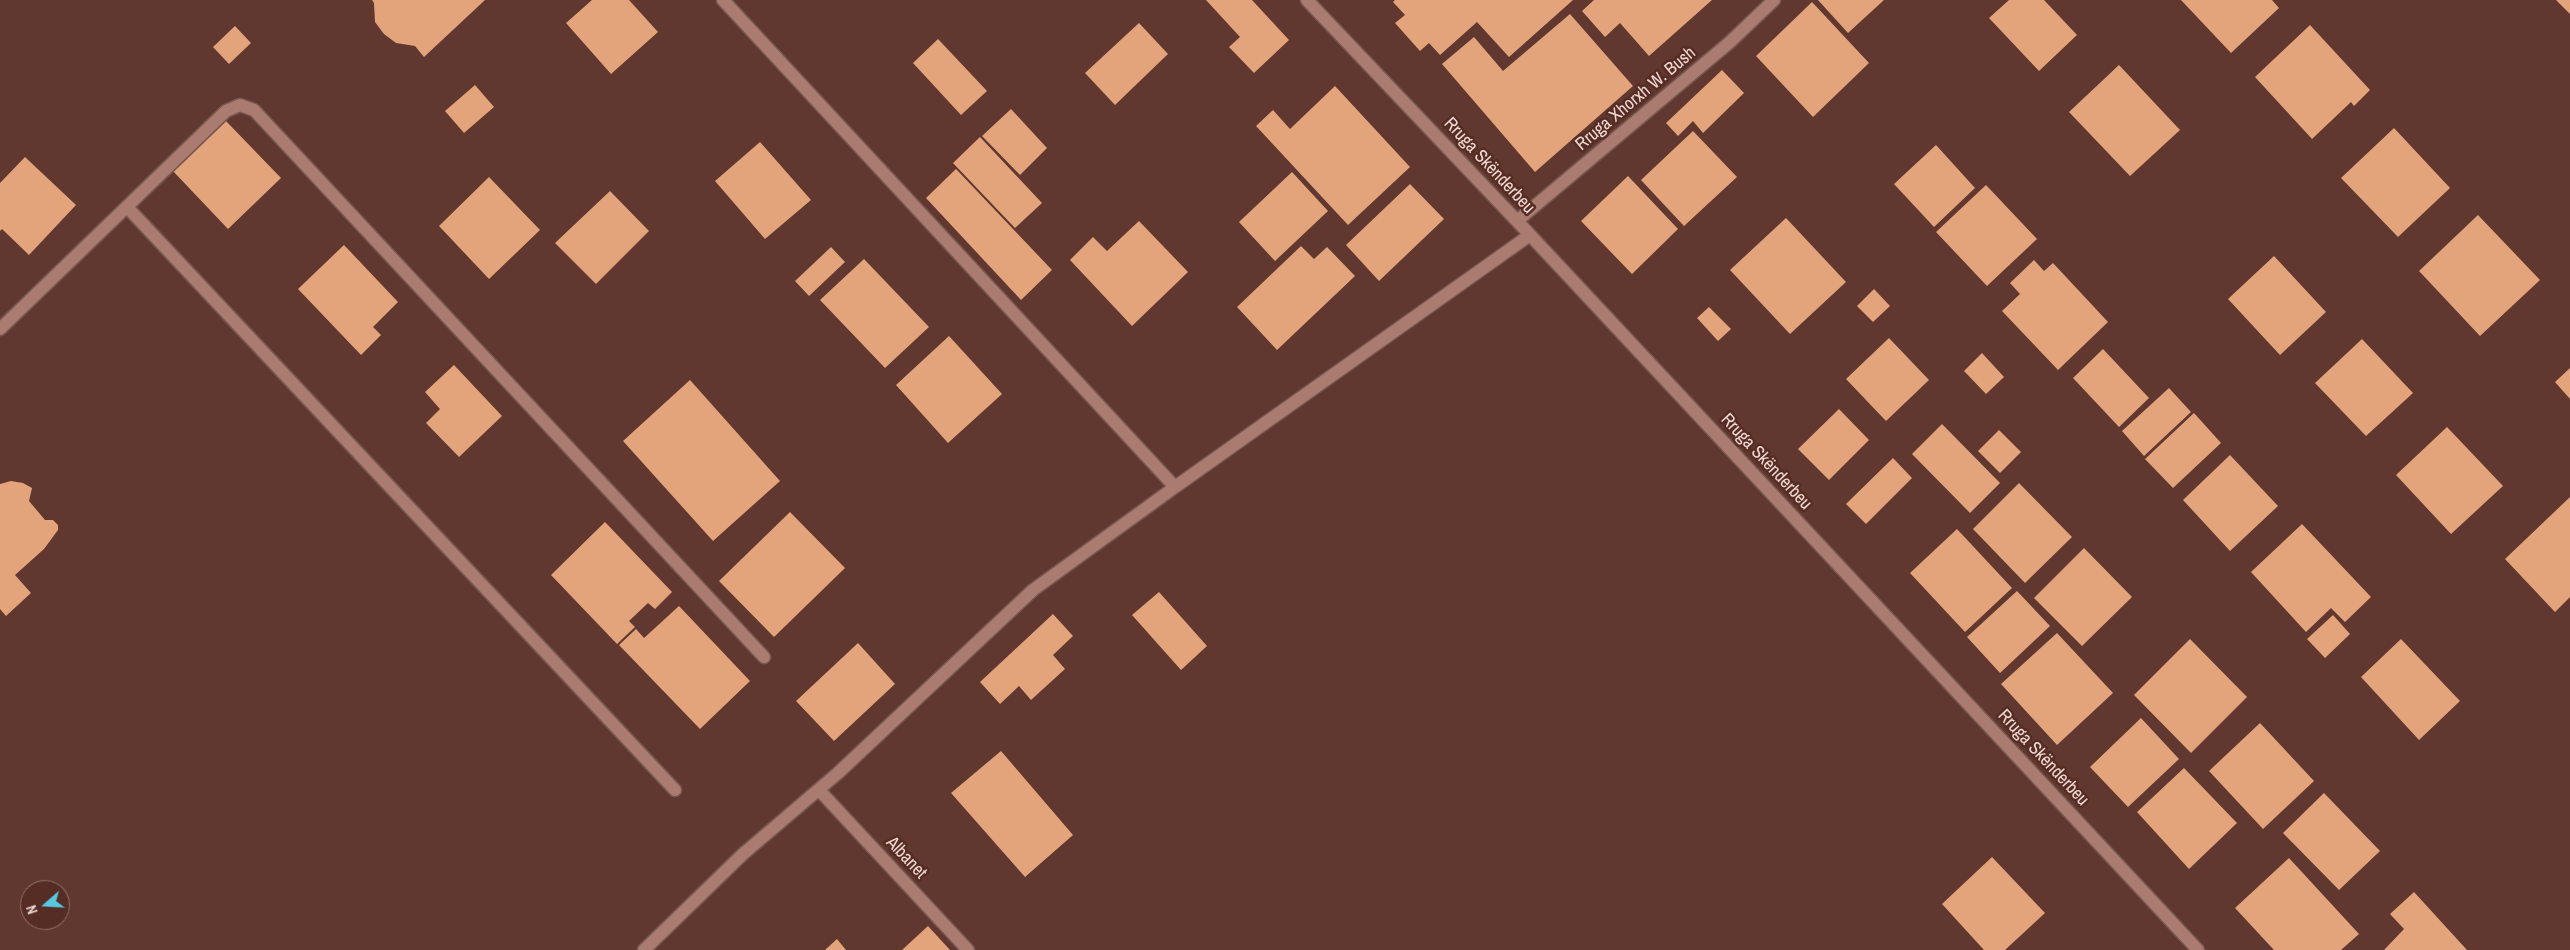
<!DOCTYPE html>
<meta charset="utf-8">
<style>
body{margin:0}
#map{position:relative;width:2570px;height:950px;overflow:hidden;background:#60382f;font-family:"Archivo Narrow",sans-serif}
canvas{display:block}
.north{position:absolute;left:20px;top:880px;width:50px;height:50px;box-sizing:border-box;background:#552d24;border:1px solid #937169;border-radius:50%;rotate:251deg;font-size:14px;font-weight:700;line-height:20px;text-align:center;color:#f1d7d1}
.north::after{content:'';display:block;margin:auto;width:18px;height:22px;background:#56c9e1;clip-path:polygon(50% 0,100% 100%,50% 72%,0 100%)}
</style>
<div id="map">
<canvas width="2570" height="950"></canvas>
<div class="north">N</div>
</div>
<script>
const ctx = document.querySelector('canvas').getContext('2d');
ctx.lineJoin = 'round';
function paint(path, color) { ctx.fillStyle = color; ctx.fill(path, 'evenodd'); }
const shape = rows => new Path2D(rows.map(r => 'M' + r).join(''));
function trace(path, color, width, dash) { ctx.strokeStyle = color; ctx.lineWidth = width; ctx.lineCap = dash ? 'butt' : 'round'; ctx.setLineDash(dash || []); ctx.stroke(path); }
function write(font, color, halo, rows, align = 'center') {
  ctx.font = font + ' "Archivo Narrow",sans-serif'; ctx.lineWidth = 5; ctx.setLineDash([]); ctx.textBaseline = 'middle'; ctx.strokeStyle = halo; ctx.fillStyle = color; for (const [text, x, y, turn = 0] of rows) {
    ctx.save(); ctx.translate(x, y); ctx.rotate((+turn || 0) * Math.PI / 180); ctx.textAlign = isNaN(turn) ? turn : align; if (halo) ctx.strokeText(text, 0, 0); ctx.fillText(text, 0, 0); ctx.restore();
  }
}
paint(shape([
 [372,0,485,0,424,57,415,46,396,43,384,34,375,22,374,3],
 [592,0,629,0,658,32,611,74,566,23],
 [1206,0,1252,0,1289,40,1254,73,1229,47,1240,37],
 [1395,0,1573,0,1509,57,1477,22,1440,55,1429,43,1420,51,1395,23,1405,15,1393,2],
 [1594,0,1712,0,1649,56,1620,23,1605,37,1582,11],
 [1818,0,1884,0,1848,33],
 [2009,0,2044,0,2077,35,2039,71,1989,18],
 [2181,0,2272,0,2279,8,2231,53],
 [2556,0,2570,0,2570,14],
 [1812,2,1869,63,1813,117,1756,56],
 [1570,14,1633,86,1535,172,1442,64,1474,37,1503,71],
 [1139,23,1168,54,1115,105,1085,73],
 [2310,25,2370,90,2354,106,2351,102,2312,139,2255,77],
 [235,26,251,43,229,64,213,47],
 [938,39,987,91,961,115,913,63],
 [2119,65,2180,130,2130,176,2069,112],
 [1722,70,1744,93,1703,133,1693,121,1678,136,1666,123],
 [475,85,494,107,464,133,445,111],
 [1335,86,1410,167,1348,225,1256,126,1273,110,1290,129],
 [1011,109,1047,148,1020,175,982,136],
 [225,120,281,178,228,229,172,170],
 [2394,128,2450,188,2398,237,2341,178],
 [1693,131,1737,177,1684,226,1641,180],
 [980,137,1042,203,1015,228,953,163],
 [760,142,811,200,765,239,715,181],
 [1936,145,1975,188,1934,227,1894,184],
 [25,157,76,205,29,255,2,229,0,231,0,183],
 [956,169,1052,270,1021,300,926,198],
 [1292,172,1328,211,1275,261,1239,222],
 [1628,176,1678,229,1632,274,1581,221],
 [489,177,540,230,489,279,439,226],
 [1410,184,1444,219,1379,281,1346,245],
 [1986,185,2037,239,1987,286,1936,232],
 [610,191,649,231,596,284,555,243],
 [2478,215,2540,280,2480,336,2419,271],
 [1786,218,1846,282,1790,334,1730,270],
 [1139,221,1188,272,1132,326,1070,260,1093,237,1107,251],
 [344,245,398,302,373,327,381,335,361,355,298,289],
 [1301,246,1314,259,1327,247,1355,276,1277,350,1237,307],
 [831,247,845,262,809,296,795,281],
 [2274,256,2326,312,2280,355,2228,299],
 [864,259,929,327,885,368,820,300],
 [2034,260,2044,271,2053,263,2108,322,2058,370,2002,311,2020,294,2010,283],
 [1874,289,1890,306,1873,322,1857,306],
 [1709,307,1731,329,1718,341,1697,318],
 [949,336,1002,394,948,443,896,385],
 [1889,338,1929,380,1886,421,1846,379],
 [2362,339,2413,393,2366,436,2315,383],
 [2103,349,2149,398,2119,427,2073,378],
 [1982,353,2004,377,1986,394,1964,371],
 [454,365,502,416,459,457,426,423,440,409,425,392],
 [2570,368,2570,399,2555,382],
 [690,380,780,481,713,541,623,441],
 [2169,388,2191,412,2144,456,2122,431],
 [1839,409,1869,440,1829,480,1798,449],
 [2194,413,2221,443,2173,488,2145,459],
 [1942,424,2000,483,1970,513,1912,454],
 [2447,427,2503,486,2451,534,2396,475],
 [1999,430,2021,452,2000,473,1978,451],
 [2230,455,2278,506,2230,551,2183,500],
 [1893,458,1912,478,1866,524,1846,504],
 [11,481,23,483,32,488,29,501,45,520,53,520,58,525,58,530,44,549,15,575,31,593,6,616,0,609,0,484],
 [2019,483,2072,537,2025,583,1973,529],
 [2570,497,2570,597,2555,612,2505,559],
 [790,512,845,568,774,637,719,581],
 [605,522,672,592,655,609,648,603,629,621,635,627,617,644,551,575],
 [2302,524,2371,597,2345,622,2331,608,2306,632,2251,572],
 [1957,529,2012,588,1965,632,1910,573],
 [2084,548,2132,597,2082,646,2034,598],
 [2017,591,2050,626,2000,673,1967,637],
 [1159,592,1207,646,1181,670,1132,615],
 [679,606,750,681,700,729,619,645,636,629,644,638],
 [1053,614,1073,636,1053,655,1065,669,1031,700,1019,686,1000,704,980,682],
 [2333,615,2350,634,2325,658,2307,639],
 [2057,633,2113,693,2057,745,2001,684],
 [2190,639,2247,697,2191,753,2134,695],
 [2401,639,2460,701,2419,740,2361,677],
 [858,643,895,684,834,741,796,701],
 [2141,718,2179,759,2128,807,2090,767],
 [2260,723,2314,781,2263,829,2209,771],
 [1001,751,1073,835,1025,877,951,793],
 [2184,768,2237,823,2189,869,2137,812],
 [2324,793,2380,851,2339,890,2283,833],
 [1992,857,2045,913,2005,950,1984,950,1942,904],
 [2289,858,2359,934,2341,950,2274,950,2235,908],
 [2414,892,2467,950,2384,950,2404,929,2390,914],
 [928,926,950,950,902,950],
 [837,939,846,950,825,950]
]), '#e3a47c');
const street = shape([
 [723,0,1175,487,1530,235],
 [128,208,675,790],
 [0,329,226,111,240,105,254,110,764,657],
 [819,790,968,950],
 [644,950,743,854,838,773,1033,590,1175,487]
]);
const secondary = shape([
 [1307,0,1517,221,2198,950],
 [1517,221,1730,42,1774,0]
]);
trace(street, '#78564e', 15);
trace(secondary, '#78564e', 15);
trace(street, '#aa7c71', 12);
trace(secondary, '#aa7c71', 12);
write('18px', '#f1d7d1', '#552d24', [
 ["Rruga Xhorxh W. Bush",1636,99,-40],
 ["Rruga Skënderbeu",1489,166,47],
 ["Rruga Skënderbeu",1766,462,47],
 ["Rruga Skënderbeu",2043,758,47],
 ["Albanet",906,858,47]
]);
</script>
